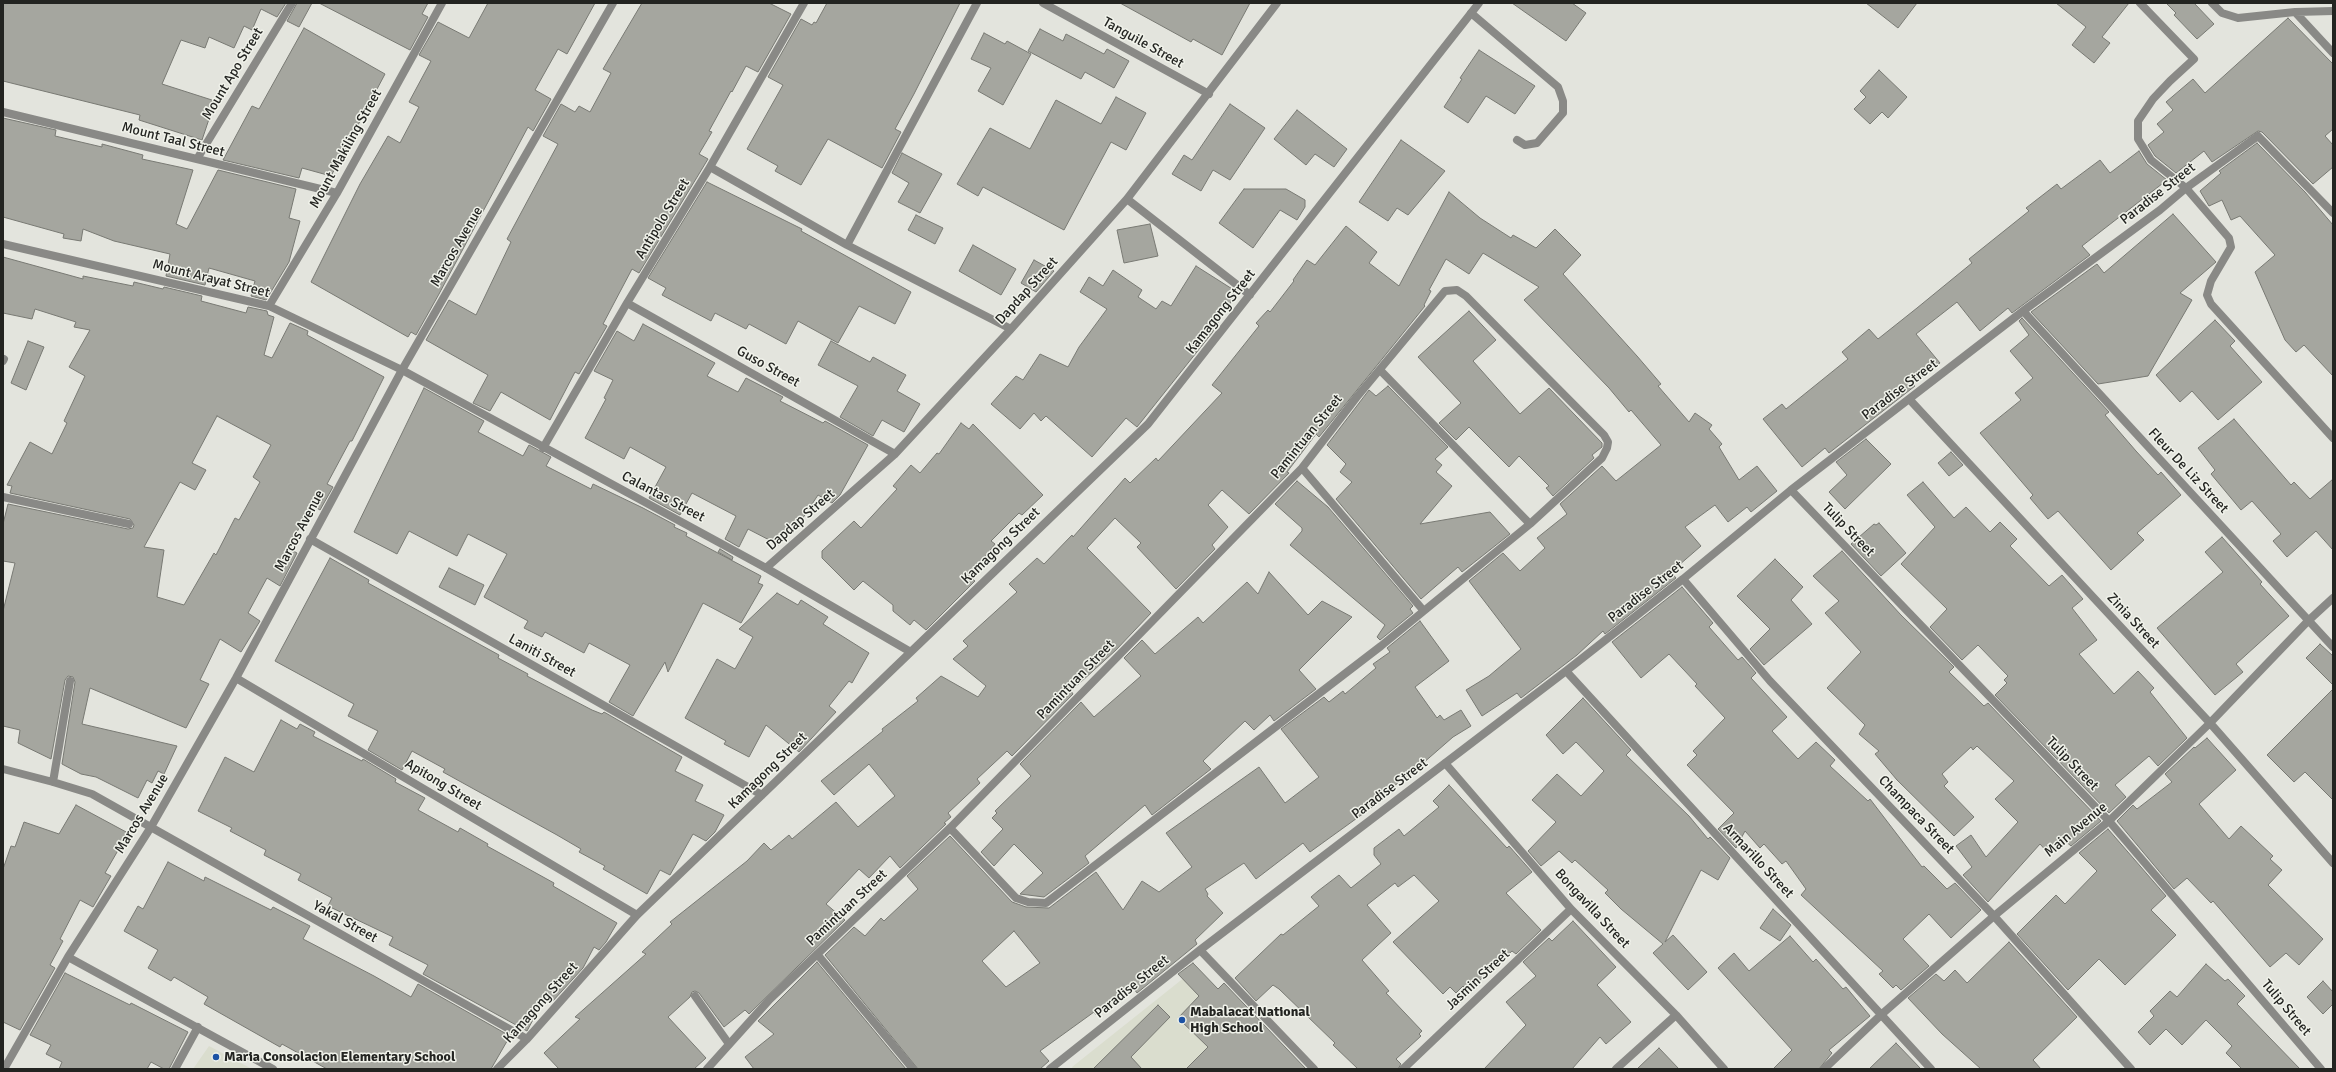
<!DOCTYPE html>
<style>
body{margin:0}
#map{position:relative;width:2336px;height:1072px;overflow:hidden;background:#e3e4dd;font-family:Signika,sans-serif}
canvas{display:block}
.frame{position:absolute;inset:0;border:4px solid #232421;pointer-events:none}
</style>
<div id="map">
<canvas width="2336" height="1072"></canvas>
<div class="frame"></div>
</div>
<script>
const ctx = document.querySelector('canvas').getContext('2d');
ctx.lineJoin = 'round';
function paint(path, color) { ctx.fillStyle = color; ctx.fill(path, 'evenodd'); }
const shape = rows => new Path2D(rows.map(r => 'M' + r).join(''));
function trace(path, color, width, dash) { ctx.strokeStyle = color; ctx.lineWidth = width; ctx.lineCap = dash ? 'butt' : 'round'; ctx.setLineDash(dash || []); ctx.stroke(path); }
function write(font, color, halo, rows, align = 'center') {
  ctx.font = font + ' Signika,sans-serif'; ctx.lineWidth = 3; ctx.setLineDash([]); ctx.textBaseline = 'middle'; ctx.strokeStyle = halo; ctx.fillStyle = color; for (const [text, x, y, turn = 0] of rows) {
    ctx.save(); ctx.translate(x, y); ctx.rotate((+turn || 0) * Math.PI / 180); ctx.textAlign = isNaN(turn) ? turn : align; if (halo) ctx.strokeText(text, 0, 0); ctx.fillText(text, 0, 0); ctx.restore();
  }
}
paint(shape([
 [1190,973,1276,1069,1073,1069,1072,1067],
 [209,1046,252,1069,193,1069]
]), '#daddce');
const building = shape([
 [3,3,286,3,277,17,261,9,252,30,244,26,234,48,209,37,205,48,181,40,162,84,215,101,202,140,139,120,140,115,3,81,3,3],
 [297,3,312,3,299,27,287,21,297,3],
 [319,3,428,3,422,14,428,17,410,50,319,3],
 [488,3,595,3,567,54,558,49,535,90,551,99,533,131,528,127,439,294,416,335,411,332,408,337,311,282,360,184,388,136,400,143,419,107,409,102,431,61,419,55,438,22,469,38,488,3],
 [642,3,769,3,791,14,758,72,746,66,732,92,731,91,709,131,712,132,699,154,708,159,639,273,632,269,603,324,607,326,579,374,575,372,550,420,501,392,490,411,473,403,488,375,426,340,449,300,476,315,511,242,507,239,558,144,543,136,561,104,575,112,579,106,590,112,611,73,603,69,642,3],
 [827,3,960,3,914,94,895,129,901,132,882,168,828,139,801,185,775,171,778,166,747,149,783,85,768,77,801,19,812,25,814,22,816,23,827,3],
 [1120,3,1250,3,1222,55,1193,39,1191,42,1120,3],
 [1512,3,1572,3,1586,13,1566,41,1512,3],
 [1866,3,1917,3,1898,28,1866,3],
 [2056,3,2129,3,2102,37,2110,43,2094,63,2072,45,2086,27,2056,3],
 [2166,3,2194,3,2214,24,2197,39,2174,15,2176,13,2166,3],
 [2288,18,2333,64,2333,129,2325,136,2333,145,2333,167,2313,184,2262,132,2258,131,2212,162,2204,151,2176,173,2155,156,2148,145,2164,132,2157,124,2173,110,2166,102,2193,79,2205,93,2288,18],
 [304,28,385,74,331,176,302,168,299,178,223,160,252,106,259,109,304,28],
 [1040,29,1063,41,1066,34,1104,54,1107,49,1129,61,1114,88,1085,72,1081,79,1028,51,1040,29],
 [984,33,1005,44,1007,41,1031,54,1003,105,978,91,991,68,971,59,984,33],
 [1479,50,1535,86,1515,114,1486,96,1468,123,1444,107,1462,79,1460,78,1479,50],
 [1879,70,1907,97,1888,118,1882,112,1870,124,1854,109,1866,97,1860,91,1879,70],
 [1116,97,1146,113,1126,150,1111,142,1064,230,983,187,978,196,957,184,990,128,1030,149,1056,100,1101,124,1116,97],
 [1230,104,1265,128,1230,180,1213,170,1201,191,1172,174,1184,155,1192,160,1230,104],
 [1297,110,1347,149,1334,167,1315,154,1306,165,1274,139,1297,110],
 [3,118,56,130,55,136,102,147,102,144,143,155,142,159,193,170,176,224,187,229,218,170,296,189,289,218,300,221,289,262,266,300,251,296,255,281,209,268,205,285,166,276,170,254,114,241,83,229,81,241,63,238,64,234,3,217,3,118],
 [1401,140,1445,171,1408,215,1397,208,1388,221,1359,202,1401,140],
 [2257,143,2305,192,2333,225,2333,376,2304,345,2296,352,2285,340,2255,272,2275,255,2240,216,2231,220,2222,200,2209,206,2200,191,2221,173,2219,171,2257,143],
 [2139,151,2147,164,2167,180,2082,246,2090,255,2012,313,2008,308,1980,331,1957,302,1916,334,1940,363,1913,384,1915,386,1829,453,1825,448,1802,467,1763,419,1782,404,1786,409,1848,359,1842,352,1869,329,1878,339,1917,308,1972,263,1969,259,2029,211,2026,208,2057,184,2061,189,2100,160,2110,173,2139,151],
 [902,153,942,174,920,213,898,202,909,183,892,173,902,153],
 [707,182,802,229,801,231,911,292,895,324,859,306,838,343,798,321,786,344,749,324,746,329,715,313,711,321,662,295,666,288,648,278,707,182],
 [1244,189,1286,189,1305,200,1305,207,1297,220,1280,210,1253,248,1219,223,1244,189],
 [1449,192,1480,218,1511,238,1513,235,1536,248,1555,229,1581,255,1563,274,1637,356,1661,384,1658,386,1689,422,1695,413,1712,425,1709,429,1722,444,1719,447,1739,480,1757,466,1777,491,1751,512,1747,507,1728,522,1715,505,1685,527,1701,546,1671,572,1676,578,1605,634,1603,631,1577,655,1521,698,1517,693,1482,716,1466,690,1489,676,1521,649,1469,581,1503,553,1520,571,1545,548,1537,538,1567,514,1560,504,1602,466,1616,481,1661,445,1631,410,1629,412,1609,388,1524,300,1539,287,1483,253,1469,274,1446,259,1429,290,1431,291,1424,305,1425,306,1319,437,1316,434,1287,472,1289,473,1249,514,1222,490,1208,505,1228,527,1212,545,1215,549,1176,589,1137,547,1141,543,1115,518,1087,548,1151,613,1116,650,1071,691,1073,694,1012,756,1007,751,977,779,980,783,948,813,951,817,944,823,946,824,900,868,890,856,869,878,859,869,826,904,845,920,749,1014,745,1010,724,1027,699,993,695,991,692,992,690,997,668,1017,706,1058,694,1069,559,1069,544,1053,580,1019,575,1017,646,954,642,952,672,924,670,922,747,861,764,843,771,850,789,835,792,839,836,802,858,827,895,796,869,764,834,795,821,781,883,731,882,729,918,701,916,698,941,676,978,697,986,686,953,659,968,646,963,641,1017,592,1009,584,1037,558,1044,564,1072,535,1073,537,1125,478,1130,483,1156,458,1158,461,1222,393,1212,385,1259,326,1256,323,1268,310,1270,312,1294,281,1293,280,1307,260,1315,265,1346,226,1377,252,1369,263,1399,286,1449,192],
 [2173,214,2216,262,2180,293,2192,300,2148,376,2098,384,2031,312,2097,264,2104,273,2173,214],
 [916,215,943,228,935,244,908,230,916,215],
 [1150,224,1158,256,1124,263,1117,230,1150,224],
 [973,245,1016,269,1001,295,959,271,973,245],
 [3,257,83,279,83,276,133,286,134,282,163,289,164,287,202,296,201,301,246,313,248,307,267,311,268,315,274,317,264,355,272,358,290,323,308,331,307,335,384,377,352,441,350,441,327,484,333,487,320,510,312,505,288,548,297,553,280,586,267,578,248,613,260,621,241,652,220,639,200,680,209,684,186,728,90,688,82,724,177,746,164,774,158,771,152,783,147,780,138,798,96,777,81,774,62,764,75,682,73,677,68,676,65,680,51,759,18,743,20,730,3,726,3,611,15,563,3,561,3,524,8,504,128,529,133,528,134,525,130,519,10,493,12,486,7,485,30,442,52,454,67,423,64,421,85,376,69,367,90,330,74,327,76,322,35,309,32,319,3,313,3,257],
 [217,416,271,445,253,477,260,482,239,520,235,518,216,555,214,553,184,605,157,597,164,550,144,547,180,482,195,490,206,470,192,463,217,416],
 [1034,260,1054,271,1036,292,1021,283,1034,260],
 [1196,266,1237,292,1212,333,1137,427,1126,418,1092,457,1046,416,1041,421,1034,413,1020,429,991,404,1016,376,1023,380,1040,354,1068,367,1079,347,1107,309,1080,292,1089,277,1103,286,1113,270,1142,290,1138,297,1156,309,1162,301,1171,306,1196,266],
 [1469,311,1496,340,1473,361,1520,414,1549,388,1602,443,1602,447,1592,455,1594,458,1553,496,1546,488,1549,486,1519,456,1509,467,1469,427,1456,440,1439,423,1461,403,1418,357,1469,311],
 [2022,318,2109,412,2105,415,2136,451,2158,475,2161,472,2181,495,2137,533,2144,540,2111,570,2058,511,2048,519,2030,498,2033,495,1980,433,2021,400,2015,393,2033,378,2010,351,2029,335,2019,321,2022,318],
 [2215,320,2235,341,2230,346,2262,382,2218,420,2192,391,2180,402,2156,375,2215,320],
 [643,324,715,363,707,376,738,392,746,378,783,397,780,401,823,423,825,421,868,445,840,495,832,503,818,495,793,533,787,529,779,545,748,529,739,547,725,539,736,516,692,493,680,515,649,498,666,467,630,447,624,459,585,438,606,399,604,398,613,380,594,371,617,331,634,341,643,324],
 [28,341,44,347,26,390,11,383,28,341],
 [831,341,870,362,873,357,906,375,897,391,920,404,904,432,882,420,873,436,840,417,858,386,818,365,831,341],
 [1388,386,1448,447,1435,459,1442,465,1436,472,1452,486,1420,524,1490,512,1510,534,1462,572,1458,567,1421,599,1336,499,1352,482,1340,472,1346,464,1327,445,1369,390,1376,396,1388,386],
 [424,388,484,421,478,432,523,456,529,445,551,457,546,466,591,489,593,484,643,508,675,525,674,527,687,533,686,536,761,576,758,583,763,585,741,623,703,603,668,672,665,662,633,716,609,702,630,665,589,643,584,653,545,632,542,637,524,628,528,621,484,597,507,554,468,534,457,556,409,531,397,554,354,532,424,388],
 [2234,419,2291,485,2294,482,2310,499,2333,479,2333,550,2316,531,2287,557,2273,541,2281,534,2252,501,2241,510,2211,474,2215,470,2198,448,2234,419],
 [961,423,969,429,973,424,1043,495,1022,515,1019,513,991,541,995,544,970,577,975,581,926,630,914,620,910,625,893,611,893,605,863,581,854,590,822,558,822,551,854,521,861,528,897,489,893,486,911,465,920,473,937,453,939,454,961,423],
 [1866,439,1891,464,1845,509,1829,492,1847,475,1836,462,1866,439],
 [1951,452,1963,465,1949,476,1938,463,1951,452],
 [1297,481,1328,507,1413,606,1410,609,1413,613,1380,640,1377,637,1385,625,1290,545,1302,531,1302,528,1275,504,1297,481],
 [1923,482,1954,518,1966,507,1990,532,2000,522,2017,539,2010,546,2049,586,2062,575,2083,599,2072,608,2097,640,2079,654,2114,694,2138,671,2154,688,2150,692,2187,738,2158,766,2149,756,2115,785,2126,797,2109,813,1995,695,2007,683,2004,680,2008,676,1978,645,1962,660,1930,627,1947,609,1901,564,1935,527,1907,495,1923,482],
 [1879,523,1906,553,1881,576,1851,544,1874,524,1876,525,1879,523],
 [2222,537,2262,582,2260,584,2289,616,2236,664,2243,672,2215,695,2157,628,2223,572,2205,552,2222,537],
 [720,549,733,557,732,560,718,552,720,549],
 [1842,551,1901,615,1954,667,1949,672,1984,706,1988,703,2101,821,2071,846,2064,840,2049,854,2040,844,1988,902,1963,875,1972,867,1956,846,1971,835,1986,857,2018,822,1995,799,2014,781,1977,746,1973,750,1971,747,1942,774,1948,782,1944,786,1974,817,1954,836,1897,780,1875,754,1879,751,1859,734,1865,725,1827,688,1861,652,1825,613,1839,601,1813,576,1842,551],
 [330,558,369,580,368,583,499,655,498,658,528,674,527,676,592,710,602,714,604,712,682,757,675,771,703,785,695,801,724,815,715,832,706,841,693,834,670,875,660,870,647,894,603,869,605,866,579,852,581,849,557,835,443,772,445,769,412,751,402,770,368,750,378,731,348,716,354,704,275,661,330,558],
 [1775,559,1803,587,1791,600,1812,624,1764,665,1750,649,1770,629,1737,596,1775,559],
 [449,568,484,585,475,605,439,587,449,568],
 [1269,572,1308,615,1322,601,1352,617,1299,670,1316,689,1274,721,1270,715,1254,730,1245,721,1203,761,1211,769,1152,815,1145,805,1085,856,1089,863,1044,897,1020,894,1043,873,1014,844,994,866,981,852,1003,829,992,818,997,813,995,811,1031,776,1020,764,1081,702,1094,717,1141,676,1124,658,1142,640,1155,654,1198,617,1203,623,1247,582,1258,594,1269,572],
 [1682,587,1713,623,1709,627,1738,660,1742,657,1756,673,1751,678,1787,717,1772,731,1798,759,1816,742,1835,760,1830,766,1868,801,1870,799,1922,867,1924,866,1947,889,1955,883,1981,910,1951,938,1929,914,1903,939,1929,966,1901,990,1896,985,1893,988,1879,974,1883,971,1801,895,1806,889,1786,861,1782,864,1764,844,1760,848,1745,831,1736,848,1718,829,1734,813,1687,765,1697,755,1693,751,1725,718,1695,686,1697,684,1669,654,1641,678,1612,642,1682,587],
 [777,593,798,605,801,600,828,617,823,624,869,653,852,683,849,681,829,706,836,712,799,752,766,725,749,757,724,744,726,741,685,718,717,659,735,669,753,637,739,629,777,593],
 [1420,621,1449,661,1415,687,1437,718,1440,715,1444,720,1461,710,1471,726,1453,737,1414,771,1386,792,1388,794,1371,808,1310,852,1303,843,1256,879,1244,863,1205,889,1208,894,1207,896,1223,913,1195,940,1197,944,1137,993,1132,986,1096,1015,1094,1012,1040,1051,1049,1061,1040,1069,918,1069,825,955,854,927,865,936,881,918,884,921,918,889,907,876,950,836,1012,902,1026,907,1049,908,1096,872,1123,910,1142,881,1159,892,1192,867,1166,833,1259,767,1285,803,1319,777,1281,729,1324,697,1329,702,1343,691,1345,694,1376,668,1373,664,1390,652,1387,648,1420,621],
 [1014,931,1040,963,1006,987,982,961,1014,931],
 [2320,644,2333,656,2333,685,2306,658,2320,644],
 [2333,689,2333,800,2305,772,2294,782,2267,755,2333,689],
 [1583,698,1631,750,1626,755,1689,816,1708,839,1710,837,1730,858,1718,880,1701,870,1665,942,1673,935,1707,972,1688,990,1653,953,1663,944,1621,909,1605,893,1608,890,1575,860,1572,863,1559,851,1541,866,1528,851,1556,822,1532,800,1557,774,1581,796,1604,771,1576,742,1563,754,1546,735,1583,698],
 [281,720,297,729,300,724,315,732,313,736,362,761,363,759,396,779,395,782,425,798,418,810,458,832,460,828,488,844,487,846,554,883,553,886,617,923,606,942,599,950,594,947,583,968,551,1003,544,999,527,1031,423,974,428,965,389,945,393,937,328,906,332,898,298,880,301,874,264,855,266,850,230,831,232,828,198,811,225,757,254,772,281,720],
 [2207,738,2236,770,2199,804,2229,839,2241,826,2273,856,2270,859,2282,870,2268,885,2323,939,2299,965,2286,953,2270,967,2213,901,2211,903,2187,878,2174,889,2117,821,2133,805,2137,809,2172,782,2165,774,2194,747,2195,748,2207,738],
 [1449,785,1507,848,1509,846,1532,872,1506,893,1541,930,1516,954,1512,951,1468,991,1463,986,1456,993,1450,987,1443,994,1393,942,1439,901,1414,875,1398,887,1395,883,1367,905,1391,933,1362,960,1389,991,1386,993,1422,1031,1419,1034,1421,1036,1396,1059,1401,1064,1398,1069,1358,1069,1333,1045,1335,1043,1279,989,1273,985,1256,1001,1235,978,1281,934,1283,935,1319,906,1311,897,1318,891,1339,875,1351,888,1381,864,1374,855,1374,848,1399,829,1404,836,1439,807,1433,801,1449,785],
 [76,805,128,833,105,873,111,876,93,907,80,900,60,939,63,941,50,965,55,968,20,1030,3,1022,3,869,11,846,15,847,24,822,59,834,76,805],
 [2108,829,2166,896,2151,910,2176,935,2125,985,2099,959,2068,990,2017,934,2056,895,2065,904,2097,871,2079,853,2108,829],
 [168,862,204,881,205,877,271,910,273,907,310,926,303,939,374,976,411,997,418,984,510,1036,491,1069,327,1069,282,1044,280,1047,204,1004,208,997,174,977,171,981,148,968,158,950,124,931,138,906,143,909,168,862],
 [1773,909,1791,925,1780,941,1760,928,1773,909],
 [1573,921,1616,967,1597,985,1631,1022,1606,1044,1600,1037,1572,1069,1484,1069,1526,1025,1506,1002,1536,976,1523,962,1549,938,1552,941,1573,921],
 [1790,936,1813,962,1816,959,1843,989,1846,987,1870,1016,1829,1050,1832,1053,1819,1069,1773,1069,1792,1050,1718,968,1734,953,1749,971,1790,936],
 [2009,942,2077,1017,2033,1060,2041,1069,1981,1069,1942,1034,1908,998,1936,974,1944,981,1955,970,1967,983,2009,942],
 [817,962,906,1069,754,1069,745,1057,774,1034,758,1021,817,962],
 [1193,963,1218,989,1224,983,1306,1069,1186,1069,1208,1047,1178,1018,1199,996,1178,974,1193,963],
 [2206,964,2225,981,2228,979,2245,996,2237,1004,2300,1069,2242,1069,2226,1053,2232,1046,2206,1020,2182,1045,2166,1029,2150,1045,2138,1032,2154,1016,2150,1011,2170,991,2177,997,2206,964],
 [65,973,130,1005,131,1003,188,1032,169,1069,164,1069,151,1062,147,1069,59,1069,62,1062,46,1054,51,1045,30,1035,65,973],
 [2323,981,2333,992,2333,1004,2323,1014,2307,997,2323,981],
 [1158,1005,1170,1017,1131,1057,1142,1069,1093,1069,1158,1005],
 [1896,1043,1921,1069,1869,1069,1896,1043],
 [1659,1048,1679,1069,1637,1069,1659,1048]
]);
paint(building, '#a5a69f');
trace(building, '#787973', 1);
trace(shape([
 [1471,13,1558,87,1563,101,1563,113,1537,143,1525,145,1517,140],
 [3,361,4,359],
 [695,996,729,1044]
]), '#898986', 8);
trace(shape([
 [1043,3,1209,94],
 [2140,3,2194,59,2170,81,2153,99,2138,121,2138,139,2151,160,2186,188,2229,238,2231,247,2211,281,2207,295,2211,304,2333,438],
 [2212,3,2222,13,2238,18,2295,12],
 [2333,11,2295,12,2333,53],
 [3,112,337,193],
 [197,159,292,3],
 [710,167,847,245,1011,329],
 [1127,199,1250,295],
 [3,244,269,306,402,370,766,568,909,651],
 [847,245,977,3],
 [627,303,895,454],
 [269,306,337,193,442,3],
 [2023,311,2333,647],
 [1380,370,1530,524],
 [1910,400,2210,723,2333,863],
 [543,448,627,303,710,167,804,3],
 [1302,468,1423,610],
 [1791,490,2109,821,2321,1069],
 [3,497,129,524],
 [310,539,762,795],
 [766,568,895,454,1011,329,1127,199,1277,3],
 [1683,579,1770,681,1994,916,2131,1069],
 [1566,671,1931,1069],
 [236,678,637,915],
 [1445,763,1571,909,1676,1015,1724,1069],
 [3,769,53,782,92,794,527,1039],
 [53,782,70,681],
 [1200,950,1314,1069],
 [817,954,913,1069],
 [68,957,273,1069],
 [4,1069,68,957,151,827,236,678,402,370,613,3],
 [175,1069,198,1027],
 [497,1069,527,1039,637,915,1148,424,1479,3],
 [707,1069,770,999,950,828,1302,468,1356,398,1445,291,1457,290,1466,296,1604,435,1608,442,1607,448,1602,458,1530,524,1381,646,1046,903,1028,902,1016,898,950,828],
 [1050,1069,1200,950,1566,671,1683,579,1791,490,2023,311,2160,210,2186,188,2258,136,2333,213],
 [1403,1069,1571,909],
 [1616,1069,1676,1015],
 [1824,1069,1882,1014,1994,916,2109,821,2210,723,2308,621,2333,598]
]), '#898986', 8);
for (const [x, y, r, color] of [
 [1182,1020,4,"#1c52a4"],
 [216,1057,4,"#1c52a4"]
]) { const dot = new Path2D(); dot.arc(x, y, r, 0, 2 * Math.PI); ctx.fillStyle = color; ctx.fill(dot); trace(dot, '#f0f2ea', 1.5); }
write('14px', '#232421', '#f0f2ea', [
 ["Tanguile Street",1143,43,29],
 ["Mount Apo Street",233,74,-59],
 ["Mount Taal Street",173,140,14],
 ["Mount Makiling Street",346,149,-61],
 ["Paradise Street",2158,194,-38],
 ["Antipolo Street",663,219,-59],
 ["Marcos Avenue",457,247,-60],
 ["Mount Arayat Street",211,279,14],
 ["Dapdap Street",1027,291,-48],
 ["Kamagong Street",1221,312,-52],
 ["Guso Street",768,367,29],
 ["Paradise Street",1900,390,-37],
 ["Pamintuan Street",1307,437,-51],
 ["Fleur De Liz Street",2188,471,47],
 ["Calantas Street",663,497,28],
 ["Dapdap Street",801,520,-41],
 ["Tulip Street",1848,530,46],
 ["Marcos Avenue",300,531,-62],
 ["Kamagong Street",1001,546,-44],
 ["Paradise Street",1646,592,-38],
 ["Zinia Street",2133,621,47],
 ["Laniti Street",542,656,29],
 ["Pamintuan Street",1076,680,-46],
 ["Tulip Street",2072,764,46],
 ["Kamagong Street",768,771,-44],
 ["Apitong Street",443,785,31],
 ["Paradise Street",1390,789,-37],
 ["Marcos Avenue",142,814,-59],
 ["Champaca Street",1916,815,46],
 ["Main Avenue",2076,830,-40],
 ["Armarillo Street",1758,861,47],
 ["Pamintuan Street",847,908,-43],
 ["Bongavilla Street",1592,909,47],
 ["Yakal Street",345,922,29],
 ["Jasmin Street",1478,980,-43],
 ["Paradise Street",1132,987,-39],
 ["Kamagong Street",541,1003,-48],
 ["Tulip Street",2286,1008,50]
]);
write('bold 14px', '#232421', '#f0f2ea', [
 ["Mabalacat National",1190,1012],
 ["High School",1190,1028],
 ["Maria Consolacion Elementary School",224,1057]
], 'left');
</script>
